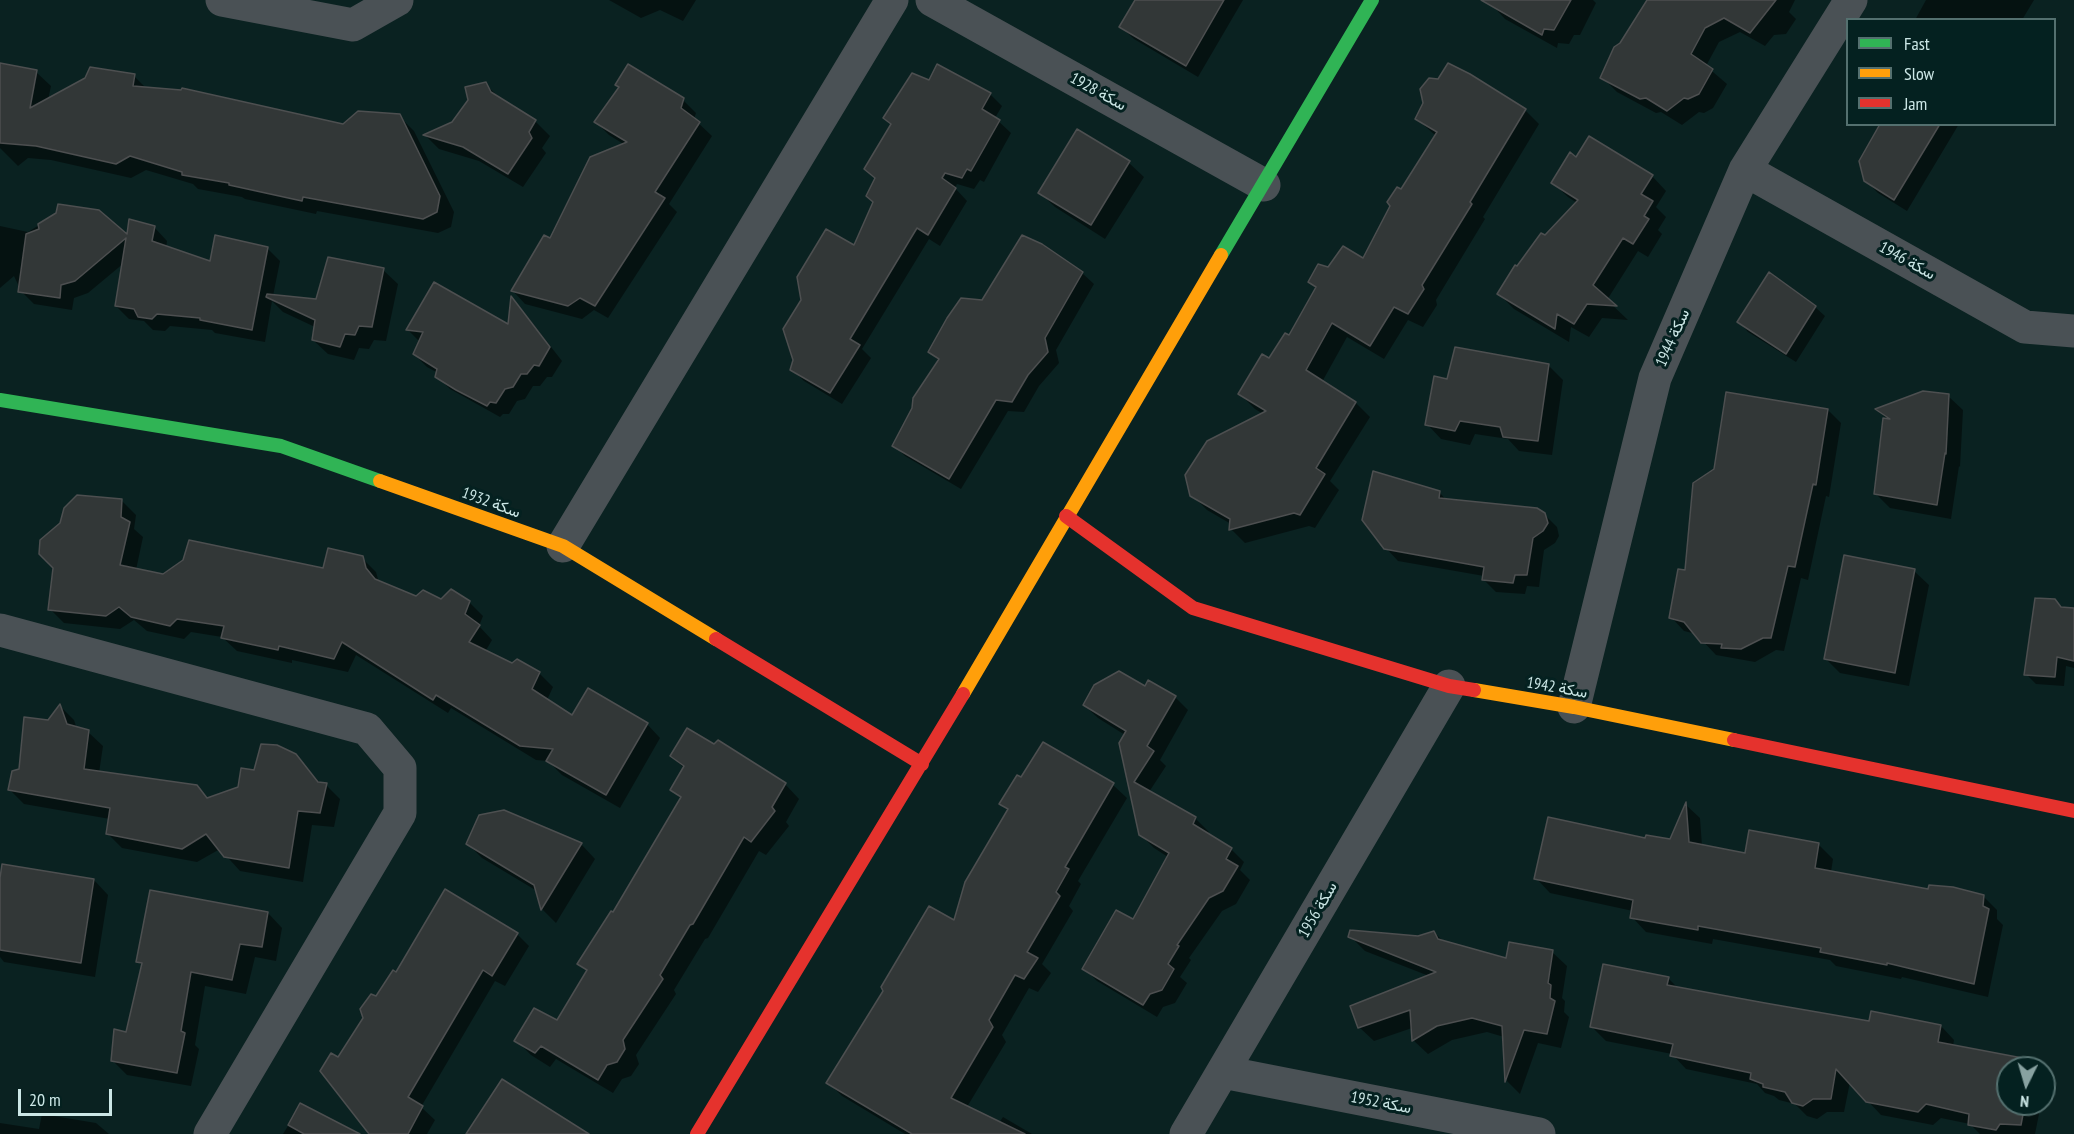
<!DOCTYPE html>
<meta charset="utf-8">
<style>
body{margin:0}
#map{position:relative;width:2074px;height:1134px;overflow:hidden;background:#0a2221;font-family:"PT Sans Narrow",sans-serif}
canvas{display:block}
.legend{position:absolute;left:1846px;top:18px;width:210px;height:108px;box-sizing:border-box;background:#042120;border:2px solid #54706f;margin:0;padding:8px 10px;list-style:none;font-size:18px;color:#cce7e6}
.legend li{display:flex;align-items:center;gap:12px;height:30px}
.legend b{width:30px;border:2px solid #54706f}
.north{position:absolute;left:1996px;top:1056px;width:60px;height:60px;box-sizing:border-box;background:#042120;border:2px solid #54706f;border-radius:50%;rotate:185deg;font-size:16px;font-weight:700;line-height:24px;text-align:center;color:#cce7e6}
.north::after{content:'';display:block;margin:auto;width:21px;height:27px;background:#88a2a1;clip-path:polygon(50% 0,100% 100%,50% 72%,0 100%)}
.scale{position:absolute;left:18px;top:1089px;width:94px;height:27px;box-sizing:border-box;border:3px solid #cce7e6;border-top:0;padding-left:8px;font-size:18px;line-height:21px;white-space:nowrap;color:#cce7e6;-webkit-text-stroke:4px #042120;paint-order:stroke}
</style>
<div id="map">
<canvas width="2074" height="1134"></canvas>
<ul class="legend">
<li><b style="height:8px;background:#30b455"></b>Fast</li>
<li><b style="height:8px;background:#ff9f0a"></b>Slow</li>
<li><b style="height:8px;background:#e5322d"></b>Jam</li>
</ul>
<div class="north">N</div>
<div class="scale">20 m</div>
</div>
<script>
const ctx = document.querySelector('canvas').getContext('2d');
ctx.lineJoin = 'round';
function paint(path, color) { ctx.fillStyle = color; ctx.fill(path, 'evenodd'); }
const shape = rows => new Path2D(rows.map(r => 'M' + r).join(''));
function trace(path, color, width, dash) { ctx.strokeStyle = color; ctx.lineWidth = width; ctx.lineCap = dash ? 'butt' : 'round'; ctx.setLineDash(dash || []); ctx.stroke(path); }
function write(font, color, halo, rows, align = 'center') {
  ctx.font = font + ' "PT Sans Narrow",Vazirmatn,sans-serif'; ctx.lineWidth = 6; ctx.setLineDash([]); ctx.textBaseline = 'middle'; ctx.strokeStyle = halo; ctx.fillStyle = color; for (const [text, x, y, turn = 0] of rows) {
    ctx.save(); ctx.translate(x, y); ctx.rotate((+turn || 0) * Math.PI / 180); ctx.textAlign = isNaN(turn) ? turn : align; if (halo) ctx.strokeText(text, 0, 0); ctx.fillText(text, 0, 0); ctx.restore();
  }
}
paint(shape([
 [609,0,696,0,683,21,660,10,641,18],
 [1137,0,1243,0,1198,77,1134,39,1121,27],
 [1494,0,1593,0,1596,3,1580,35,1574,35,1569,44,1558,43,1557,48,1505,19,1491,4],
 [1650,0,1795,0,1789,12,1796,19,1786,34,1774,35,1765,46,1740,32,1719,42,1706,66,1727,84,1713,108,1704,113,1699,112,1682,125,1661,112,1656,113,1617,92,1602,77],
 [1926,0,2034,0,2022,20,1915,20],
 [0,64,36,72,51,86,48,100,134,76,147,89,343,126,399,116,414,131,454,212,451,227,438,233,317,211,316,214,245,199,242,197,198,189,193,184,146,170,131,178,51,160,28,158,18,166,0,148],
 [929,82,990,94,1002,106,995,118,1011,133,984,182,980,180,974,189,957,184,955,188,967,201,940,246,929,239,862,349,871,358,842,404,804,381,792,369,855,247,874,203,876,179,892,125,885,118],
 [485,84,500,98,535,121,550,136,542,148,546,153,523,187,479,161,439,149,426,136,453,123],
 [683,100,696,113,694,119,712,136,669,204,677,212,608,318,594,310,582,319,525,304,513,291,625,145,609,135,596,122],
 [1525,110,1539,124,1483,217,1485,219,1436,300,1437,305,1423,327,1408,320,1384,359,1347,337,1322,382,1356,403,1370,417,1330,481,1339,490,1315,528,1309,526,1245,543,1231,529,1231,524,1207,510,1192,495,1263,414,1255,409,1240,394,1290,337,1317,290,1310,282,1329,269,1364,260,1402,191,1436,136,1417,119],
 [1882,124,1959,124,1907,211,1878,193,1865,180],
 [1078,131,1129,163,1144,177,1105,239,1055,207,1040,193],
 [1577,159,1652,176,1666,191,1656,207,1666,217,1658,230,1662,234,1648,257,1638,251,1607,300,1628,320,1602,318,1589,337,1571,327,1569,342,1514,309,1499,294,1518,268,1577,203,1568,197,1553,183],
 [57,214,128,236,155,228,167,241,166,248,211,263,267,248,280,261,273,296,317,300,383,270,398,284,386,341,374,340,369,349,359,348,354,360,328,354,313,340,315,327,283,312,272,301,265,342,215,333,212,330,170,326,165,331,153,330,144,321,129,319,116,306,124,263,88,293,74,298,72,310,34,304,21,291,14,276,0,288,0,226,28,232],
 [1082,273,1094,284,1056,350,1059,363,1039,386,1024,412,1008,411,961,489,905,456,894,445,939,361,930,352,983,301],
 [512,300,523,311,562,361,552,377,547,377,540,386,533,386,525,399,517,401,509,414,503,414,500,417,450,389,437,376,438,373,427,367,414,354,420,342,408,330,510,326],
 [1815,307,1825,316,1796,362,1748,332,1739,322],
 [1549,366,1563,380,1552,455,1519,451,1508,439,1475,434,1470,445,1441,439,1427,424,1448,380],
 [1948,396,1963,410,1960,467,1959,466,1951,519,1890,508,1875,493,1888,420,1878,410],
 [1828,410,1841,423,1829,497,1826,496,1808,580,1801,578,1784,651,1776,650,1755,662,1716,655,1696,634,1684,631,1671,617,1687,572],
 [1440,493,1447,501,1544,514,1557,527,1559,536,1555,543,1544,550,1539,587,1527,586,1525,594,1496,592,1484,580,1484,576,1398,561,1386,548],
 [122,501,136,515,134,529,143,537,136,570,164,576,325,569,362,558,376,572,379,583,416,598,469,602,483,616,479,626,492,640,485,652,512,665,539,673,553,687,547,700,573,717,647,724,660,738,620,808,562,775,548,761,536,760,451,708,448,713,356,655,348,672,292,660,292,663,237,651,222,637,191,632,184,639,147,631,134,620,120,629,64,623,50,609],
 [1914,571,1929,585,1909,686,1840,673,1825,658],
 [2062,608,2074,612,2074,668,2066,666,2064,686,2036,684,2026,674],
 [1146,688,1175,697,1188,710,1160,760,1166,766,1149,792,1196,819,1209,832,1207,835,1231,849,1244,862,1240,870,1250,880,1236,904,1222,911,1189,958,1191,960,1180,977,1187,983,1175,1003,1163,1007,1157,1017,1097,981,1084,968,1133,921,1168,857,1154,848,1140,834,1125,735,1098,718,1084,705],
 [60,706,74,720,77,729,88,732,103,746,99,773,196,786,209,799,239,788,255,772,296,755,321,784,326,785,340,799,334,827,312,825,303,882,240,871,220,849,197,862,122,848,108,834,110,819,24,804,10,790,48,722],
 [1043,744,1113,785,1127,798,1078,881,1081,884,1069,906,1073,911,1042,964,1051,973,1038,992,1029,988,1002,1035,1006,1042,967,1107,999,1123,1003,1117,1032,1134,905,1134,842,1096,828,1082,955,922,1015,818,1001,804,1022,779],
 [672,756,785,784,799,799,786,822,789,826,766,855,759,851,708,938,705,939,674,990,676,994,636,1055,639,1064,631,1076,622,1079,613,1093,556,1059,550,1067,531,1055,516,1040,557,1022,588,972,579,964,613,914,681,799,672,790,684,768],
 [1686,805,1700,818,1702,846,1746,855,1818,844,1833,859,1831,872,1929,891,1983,896,1997,910,1997,919,2003,925,1988,997,1902,977,1901,979,1836,966,1830,960,1713,939,1712,944,1646,932,1632,917,1633,911,1550,893,1536,878,1646,839,1671,841],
 [468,844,581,844,595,859,556,923,542,909,537,891,482,858],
 [94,880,108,895,95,977,4,962,0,957,0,887],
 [268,913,282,928,276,961,255,957,246,994,205,986,195,1045,199,1049,191,1086,127,1075,113,1061,127,1034,142,966,138,961],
 [1434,932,1444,942,1507,960,1552,952,1567,966,1562,998,1565,1001,1564,1012,1569,1017,1561,1048,1538,1043,1520,1094,1507,1081,1504,1037,1487,1032,1452,1040,1428,1054,1413,1040,1412,1028,1374,1041,1359,1027,1429,976,1365,951,1350,936,1419,938],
 [517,934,529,946,505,986,495,981,421,1107,435,1120,427,1134,371,1134,338,1059,377,997,396,974],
 [1668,978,1678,988,1870,1023,1941,1026,1954,1040,1953,1046,2032,1061,2039,1068,2008,1068,2008,1104,2041,1104,2035,1134,1980,1134,1970,1124,1941,1118,1933,1125,1881,1115,1850,1082,1844,1112,1827,1112,1817,1119,1807,1116,1795,1104,1779,1100,1774,1096,1765,1093,1757,1084,1686,1069,1672,1054,1606,1041,1592,1027],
 [301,1105,357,1134,283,1134],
 [42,1114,96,1123,109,1134,0,1134,0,1123,39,1129]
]), '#0007');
const building = shape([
 [1135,0,1224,0,1186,66,1119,27,1135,0],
 [1481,0,1571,0,1554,30,1544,29,1542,35,1481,0],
 [1647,0,1776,0,1750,33,1724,18,1705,28,1691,54,1713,69,1699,94,1688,99,1684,98,1667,111,1646,98,1640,99,1600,78,1614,47,1620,43,1647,0],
 [0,63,37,70,30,108,85,78,90,67,135,74,133,86,181,90,182,88,343,124,358,111,400,114,440,196,437,212,423,219,303,197,302,201,229,185,229,183,182,175,182,172,130,156,116,164,36,146,0,143,0,63],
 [1448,63,1470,74,1526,109,1470,202,1472,204,1422,285,1424,289,1408,314,1394,307,1370,346,1332,323,1306,370,1356,402,1316,468,1325,474,1300,515,1294,513,1229,530,1230,519,1190,496,1185,475,1207,441,1266,411,1238,394,1262,354,1269,358,1285,333,1289,335,1316,287,1308,282,1318,264,1328,267,1343,246,1363,258,1390,206,1387,202,1397,187,1401,189,1437,132,1415,119,1423,103,1420,89,1429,78,1438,79,1448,63],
 [628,64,684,98,681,108,700,122,655,192,665,198,595,306,580,298,568,306,511,291,544,235,550,238,590,157,627,142,594,122,619,87,615,85,628,64],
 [937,64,991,93,982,109,1000,120,971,171,967,169,962,178,945,173,942,178,956,188,928,235,917,228,850,339,860,345,830,393,790,370,793,360,783,329,801,300,797,277,826,229,854,245,873,202,866,196,875,178,864,169,891,124,883,118,912,73,929,80,937,64],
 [486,82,491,92,536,120,529,132,532,138,508,174,463,147,423,135,452,122,468,100,465,87,486,82],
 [1880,124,1940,124,1894,200,1864,181,1859,161,1880,124],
 [1077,129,1130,161,1091,225,1038,193,1077,129],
 [1589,136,1653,175,1641,194,1653,201,1644,216,1649,219,1633,244,1623,238,1593,285,1617,306,1587,304,1574,324,1557,314,1555,329,1497,294,1515,265,1517,266,1541,233,1545,235,1578,200,1551,183,1570,152,1576,157,1589,136],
 [58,204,99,210,127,234,129,219,155,226,152,241,210,261,215,235,268,247,252,330,200,320,200,318,157,314,152,319,138,317,134,309,115,306,126,238,75,281,61,285,60,298,18,292,26,234,39,229,38,224,56,213,58,204],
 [1022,235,1042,244,1083,272,1045,338,1048,352,1028,375,1012,402,996,400,949,479,892,446,912,408,913,398,939,359,928,352,947,318,961,298,982,300,1022,235],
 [328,257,384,268,372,327,359,326,355,335,345,334,340,347,312,340,315,320,266,297,267,294,316,299,328,257],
 [1769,272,1816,306,1786,354,1737,322,1769,272],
 [434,282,508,324,511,296,550,347,539,366,534,365,527,374,521,374,513,387,505,389,496,403,490,402,487,406,456,390,435,377,437,369,413,354,423,332,406,330,434,282],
 [1455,347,1549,364,1538,441,1503,437,1500,427,1460,421,1455,431,1425,425,1434,376,1447,379,1455,347],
 [1923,391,1949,394,1946,454,1945,453,1937,505,1874,494,1883,418,1890,419,1875,409,1923,391],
 [1726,392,1828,409,1816,485,1813,484,1795,567,1788,566,1771,638,1763,638,1741,649,1721,648,1722,644,1701,643,1684,622,1669,618,1678,569,1685,570,1693,483,1714,469,1726,392],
 [1373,471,1440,491,1439,498,1537,508,1545,513,1548,523,1543,531,1533,538,1527,575,1515,575,1513,583,1482,580,1484,567,1384,549,1362,520,1373,471],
 [77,495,122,499,121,517,130,522,120,565,163,574,183,560,189,540,323,568,328,548,363,556,366,568,375,579,416,596,423,590,441,599,451,589,470,601,465,614,480,625,469,642,512,663,517,659,540,672,532,689,572,715,588,688,648,723,606,795,546,761,553,749,520,746,436,695,433,700,342,642,334,659,279,646,278,650,221,638,224,626,177,619,170,626,131,617,119,607,106,616,48,610,53,568,39,554,40,540,60,523,64,508,77,495],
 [1844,555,1915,569,1895,673,1824,659,1844,555],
 [2035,598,2055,599,2061,607,2074,608,2074,661,2057,657,2055,677,2024,675,2035,598],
 [1119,671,1145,686,1148,680,1176,696,1147,746,1154,751,1134,782,1196,817,1193,824,1232,848,1226,859,1238,866,1223,891,1209,898,1177,945,1179,946,1168,964,1174,969,1162,990,1150,994,1143,1005,1082,969,1116,910,1133,919,1169,853,1139,835,1119,743,1126,731,1083,705,1094,685,1119,671],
 [60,704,67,724,89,730,84,769,197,785,207,798,238,787,241,768,254,770,261,744,277,745,296,754,318,782,327,783,320,813,298,811,289,868,224,857,206,834,182,849,106,834,110,808,8,790,12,771,19,769,24,717,48,720,60,704],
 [687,728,714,744,718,740,786,783,772,807,775,811,751,842,744,837,693,924,690,925,660,975,663,979,623,1040,625,1049,617,1062,607,1065,598,1080,541,1046,535,1053,514,1041,534,1008,557,1020,587,970,577,964,611,911,613,912,681,797,670,790,684,766,670,756,687,728],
 [1043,742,1114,783,1065,867,1069,869,1056,892,1060,896,1027,952,1038,958,1024,979,1015,975,989,1020,993,1027,951,1098,1025,1134,912,1134,826,1083,883,991,881,987,929,906,954,920,965,882,1008,809,999,804,1017,775,1021,777,1043,742],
 [1686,802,1689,842,1745,853,1749,830,1819,843,1815,868,1928,889,1929,885,1953,887,1984,895,1983,906,1989,909,1974,984,1887,963,1887,965,1820,952,1821,948,1698,926,1698,930,1630,918,1633,900,1534,879,1548,817,1645,838,1646,835,1670,839,1686,802],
 [504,810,582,843,541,910,534,885,466,844,479,815,504,810],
 [2,864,94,879,81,963,0,950,0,878,2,864],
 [445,889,518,933,492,976,483,970,408,1097,423,1106,408,1134,369,1134,320,1071,331,1053,338,1057,363,1018,360,1009,371,994,376,996,393,970,396,972,445,889],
 [150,890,268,912,262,947,240,944,232,980,191,972,181,1031,185,1033,177,1073,111,1061,114,1029,126,1032,142,963,136,962,150,890],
 [1350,930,1418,936,1434,931,1438,939,1506,958,1509,942,1553,950,1548,983,1551,985,1550,998,1555,1001,1547,1034,1524,1030,1505,1082,1502,1026,1472,1018,1437,1026,1412,1041,1410,1010,1358,1028,1350,1006,1436,972,1348,937,1350,930],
 [1603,964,1669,977,1667,985,1765,1003,1869,1021,1871,1011,1941,1025,1938,1042,2033,1060,2031,1068,2008,1068,2008,1104,2025,1104,2021,1125,2000,1124,1996,1130,1968,1125,1969,1114,1926,1104,1918,1112,1866,1102,1836,1069,1831,1099,1813,1099,1803,1106,1792,1103,1785,1092,1763,1087,1763,1084,1750,1079,1751,1073,1670,1056,1673,1044,1590,1027,1603,964],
 [502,1079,589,1134,466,1134,502,1079],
 [300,1103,360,1134,304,1134,288,1125,300,1103]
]);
paint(building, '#323737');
trace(building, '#4d4f50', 1.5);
trace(shape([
 [222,0,353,25,397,0],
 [932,0,1264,185],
 [1745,170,2025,327,2074,331],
 [563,546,892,0],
 [0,630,367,729,400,768,400,813,210,1134],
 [1574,707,1655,378,1745,170,1851,0],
 [1223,1072,1539,1134],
 [1186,1134,1449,686]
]), '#4a5155', 33);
trace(shape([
 [1221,255,1372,0],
 [0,400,281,446,380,481]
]), '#30b455', 14);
trace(shape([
 [380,481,563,546,716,639],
 [1474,690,1574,707,1734,740],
 [963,694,1221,255]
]), '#ff9f0a', 14);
trace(shape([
 [1066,516,1193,608,1449,686,1474,690],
 [716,639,922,764],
 [1734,740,2074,811],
 [697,1134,963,694]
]), '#e5322d', 14);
write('16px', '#cce7e6', '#042120', [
 ["سكة 1928",1098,92,29],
 ["سكة 1946",1907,261,29],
 ["سكة 1944",1673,338,-66],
 ["سكة 1932",491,503,20],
 ["سكة 1942",1557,688,10],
 ["سكة 1956",1318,910,-60],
 ["سكة 1952",1381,1103,11]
]);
</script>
